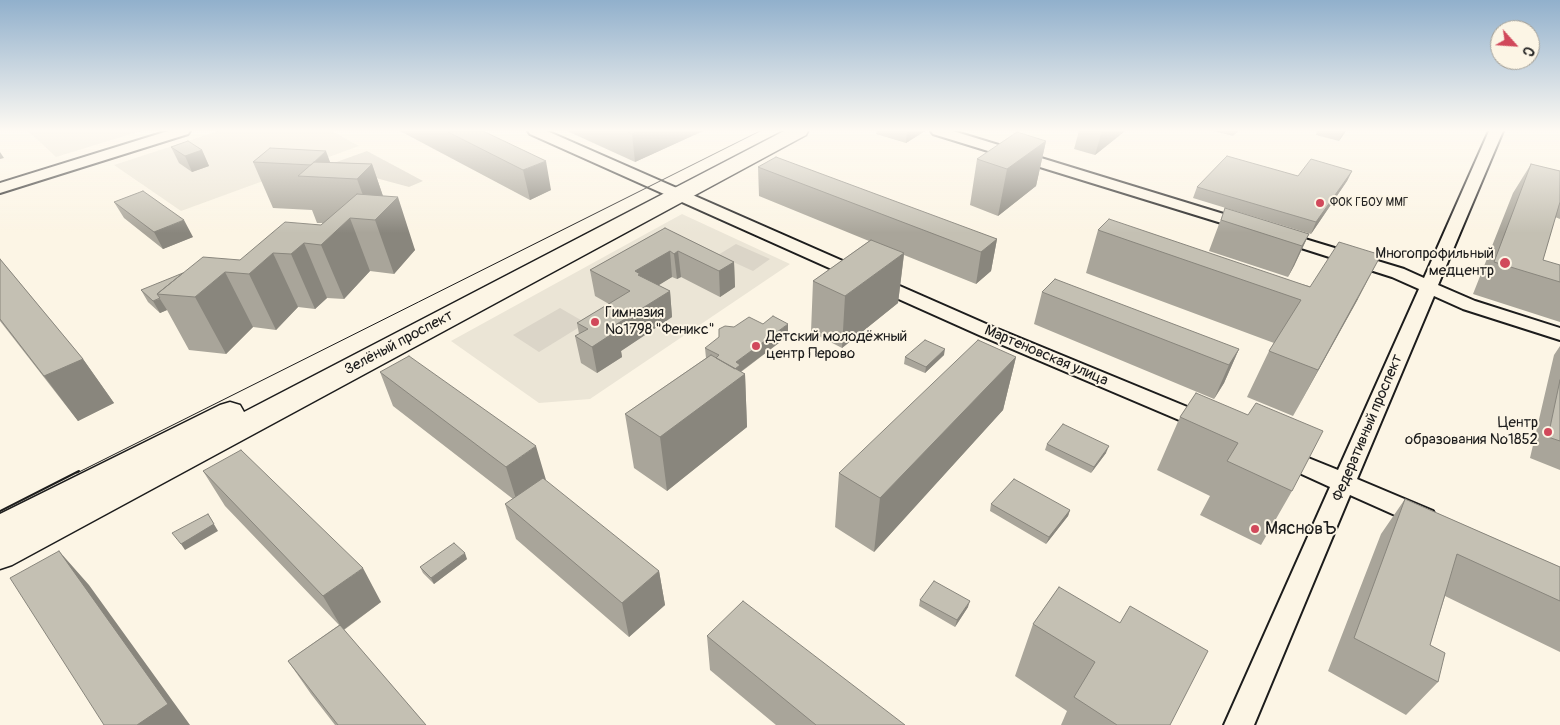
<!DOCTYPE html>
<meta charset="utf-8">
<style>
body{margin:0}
#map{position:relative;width:1560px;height:725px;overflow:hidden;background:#fcf5e5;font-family:Pangolin,sans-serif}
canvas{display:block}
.north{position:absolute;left:1490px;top:20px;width:50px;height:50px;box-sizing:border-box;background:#fcf5e5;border:1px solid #a29e95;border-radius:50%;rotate:116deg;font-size:14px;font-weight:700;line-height:20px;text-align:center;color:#1c1c1c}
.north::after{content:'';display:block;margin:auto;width:18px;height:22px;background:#d1495b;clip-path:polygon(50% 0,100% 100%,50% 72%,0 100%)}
</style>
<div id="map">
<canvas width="1560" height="725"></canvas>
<div class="north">С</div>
</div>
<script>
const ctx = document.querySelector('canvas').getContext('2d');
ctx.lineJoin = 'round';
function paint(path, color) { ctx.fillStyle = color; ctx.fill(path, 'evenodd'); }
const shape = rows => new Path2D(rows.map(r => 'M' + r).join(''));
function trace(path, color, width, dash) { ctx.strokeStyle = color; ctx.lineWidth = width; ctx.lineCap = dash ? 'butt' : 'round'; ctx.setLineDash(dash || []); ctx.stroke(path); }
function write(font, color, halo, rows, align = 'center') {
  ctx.font = font + ' Pangolin,sans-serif'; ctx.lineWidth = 4; ctx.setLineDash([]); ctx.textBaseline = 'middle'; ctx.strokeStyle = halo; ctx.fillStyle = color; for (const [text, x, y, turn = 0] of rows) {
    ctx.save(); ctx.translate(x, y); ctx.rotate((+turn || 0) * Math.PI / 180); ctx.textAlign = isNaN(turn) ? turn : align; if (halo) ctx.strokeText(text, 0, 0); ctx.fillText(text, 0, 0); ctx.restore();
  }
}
paint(shape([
 [28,131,141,131,56,157],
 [218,131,332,131,359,146,181,211,114,165],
 [682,214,790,264,590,399,539,403,451,341]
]), '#ebe5d6');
paint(shape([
 [367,151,423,181,409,187,328,165],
 [736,244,770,259,753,271,718,255],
 [560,308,586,323,539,352,513,335]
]), '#dbd5c8');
const minor = shape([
 [168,131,190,131,188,134,0,193,0,183,168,131],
 [528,131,547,131,993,327,1214,418,1217,423,1214,428,1206,431,1198,428,979,335,530,134,528,131],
 [931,131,953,131,1253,223,1255,226,1253,229,1241,229,933,134,931,131],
 [1489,131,1503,131,1438,285,1475,301,1560,328,1560,340,1463,309,1434,296,1357,479,1433,511,1436,518,1433,525,1424,528,1350,495,1254,725,1224,725,1330,487,1273,461,1270,455,1273,449,1281,447,1338,470,1419,289,1392,277,1273,239,1271,236,1273,233,1279,231,1285,233,1404,269,1424,278,1489,131]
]);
const secondary = shape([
 [784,131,808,131,806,135,12,565,0,569,0,514,220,405,230,402,240,405,244,412,784,131]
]);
trace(minor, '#1c1c1c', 4);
trace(secondary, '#1c1c1c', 3);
paint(minor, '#fcf5e5');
paint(secondary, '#fcf5e5');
trace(shape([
 [77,473,760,131]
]), '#1c1c1c', 1);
trace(shape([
 [0,511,79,471]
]), '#1c1c1c', 2);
paint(shape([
 [400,131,483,131,551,190,530,200],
 [567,131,703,131,635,162],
 [877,131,925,131,906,143,876,134],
 [1079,131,1125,131,1095,155,1074,149],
 [1214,131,1238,131,1233,136],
 [1317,131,1346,131,1339,141,1316,135],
 [1046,141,1036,186,998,216,970,205,977,159],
 [171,147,202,150,209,166,192,172,179,163],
 [253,162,330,162,372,164,383,196,415,250,394,274,370,271,344,299,327,298,315,309,298,307,276,330,253,327,226,354,189,350,167,310,160,313,148,302,141,290,240,260,321,225,323,223,317,223,312,210,273,208],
 [1531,164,1560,171,1560,219,1555,217,1543,260,1560,282,1560,322,1473,294,1513,193],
 [758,167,997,239,991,271,976,284,904,255,898,303,842,348,811,332,813,281,869,241,759,196],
 [1352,171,1347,181,1311,234,1193,198,1197,187],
 [114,202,193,237,163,249,124,218],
 [1225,208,1309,234,1294,266,1288,277,1209,251],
 [665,228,734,262,735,287,720,297,681,277,677,279,672,277,658,285,670,291,672,317,621,351,622,357,597,373,581,363,575,336,579,334,577,323,609,304,595,296,590,270],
 [1098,230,1358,299,1293,416,1247,397,1269,351,1274,343,1086,273],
 [0,259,83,359,114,403,78,421,0,321],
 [1042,292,1239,349,1224,383,1214,399,1034,324],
 [788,336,741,372,745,374,747,427,667,491,634,468,625,414,706,358,705,348],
 [1560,346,1560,470,1530,458,1554,355],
 [944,355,925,373,904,364,905,357],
 [1016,357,1003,410,874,552,835,527,839,473],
 [380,372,545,481,659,571,665,605,629,637,516,539,505,504,513,499,393,406],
 [1196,393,1292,491,1261,545,1200,515,1210,496,1157,470,1180,417],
 [1047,444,1106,453,1091,473,1045,450],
 [203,471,381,602,344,630,426,725,335,725,311,694,288,661,339,625,225,506],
 [1405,499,1560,567,1560,652,1445,596,1430,645,1438,682,1406,715,1328,671,1381,534],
 [991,504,1070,510,1068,516,1046,544,990,511],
 [467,559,434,584,423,573,420,567],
 [1059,587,1170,725,1061,725,1067,711,1015,676,1033,624],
 [920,600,968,607,955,627,919,606],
 [707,636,905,725,776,725,710,670]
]), '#a9a59a');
paint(shape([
 [637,131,703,131,635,162,632,134],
 [907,131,925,131,906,143],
 [1102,131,1125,131,1095,155],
 [1343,131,1346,131,1339,141],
 [1046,141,1036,186,998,216,1007,169],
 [202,150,209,166,192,172,185,156],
 [326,151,336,178,311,165],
 [0,152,4,158,0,159],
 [546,161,551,190,530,200,523,170],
 [372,164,387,208,398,197,415,250,394,274,375,220,372,220,357,179],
 [1352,171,1347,181,1311,234,1316,222],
 [350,218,370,271,344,299,321,245],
 [184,220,193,237,163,249,154,232],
 [1309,234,1294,266,1288,277,1302,246],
 [997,239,991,271,976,284,981,252],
 [304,243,327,298,315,309,291,254],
 [670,251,672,277,643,295,635,271],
 [678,251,681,277,677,279,674,254],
 [273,253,298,307,276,330,249,274],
 [904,253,898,303,842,348,845,296],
 [1381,255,1358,299,1293,416,1318,370],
 [734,262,735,287,720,297,719,271],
 [225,272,253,327,226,354,195,297],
 [670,291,672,317,621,351,622,357,597,373,592,347,612,327],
 [160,299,167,310,160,313,153,301],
 [788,324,788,336,740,372,745,374,747,427,667,491,660,437,736,362],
 [945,349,944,355,925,373,926,367],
 [1239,349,1224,383,1214,399,1229,365],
 [1016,357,1003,410,874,552,880,498],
 [83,359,114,403,78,421,44,376],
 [536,446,546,480,517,502,506,467],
 [1109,446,1106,453,1091,473,1094,467],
 [1070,510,1068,516,1046,544,1049,537],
 [208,514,218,531,185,550,181,544],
 [59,551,89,585,190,725,137,725],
 [465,553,467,559,434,584,431,578],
 [363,568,381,602,343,630,323,596],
 [659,571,665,605,629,637,622,603],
 [970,601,968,607,955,627,957,620]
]), '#89867d');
const building = shape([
 [446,131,483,131,546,161,523,170,446,131],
 [626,131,637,131,632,134,626,131],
 [1017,132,1046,141,1007,169,977,159,1017,132],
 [188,141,202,150,185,156,171,147,188,141],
 [270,148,326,151,311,165,253,162,270,148],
 [1227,156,1298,176,1311,159,1352,171,1316,222,1197,187,1227,156],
 [776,157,997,239,981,252,758,167,776,157],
 [314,162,372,164,357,179,298,176,314,162],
 [1531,164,1560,171,1560,202,1543,260,1560,265,1560,282,1494,262,1531,164],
 [143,191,184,220,154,232,114,202,143,191],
 [357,194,398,197,375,220,350,218,321,245,304,243,291,254,273,253,249,274,225,272,195,297,157,294,203,257,240,260,285,222,321,225,357,194],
 [1225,208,1309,234,1302,246,1221,220,1225,208],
 [1109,219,1310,287,1339,242,1381,255,1318,370,1269,351,1301,300,1098,230,1109,219],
 [665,228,734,262,719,271,678,251,674,254,670,251,635,271,640,274,638,275,670,291,612,327,618,330,592,347,575,336,588,329,577,323,630,291,590,270,665,228],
 [871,240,904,253,845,296,813,281,871,240],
 [0,259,83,359,44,376,0,319,0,259],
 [183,273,157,294,160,298,153,301,141,290,183,273],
 [1055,279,1239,349,1229,365,1042,292,1055,279],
 [773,316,788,324,736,362,740,365,735,369,716,358,719,355,705,348,719,337,719,329,725,326,734,327,749,317,763,324,773,316],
 [925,340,945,349,926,367,905,357,925,340],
 [978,340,1016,357,880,498,839,473,978,340],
 [711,355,745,374,660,437,625,414,711,355],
 [409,356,536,446,506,467,380,372,409,356],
 [1560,380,1560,441,1548,437,1560,380],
 [1196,393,1248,415,1256,403,1323,431,1292,491,1227,461,1238,443,1180,417,1196,393],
 [1063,424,1109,446,1094,467,1047,444,1063,424],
 [241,450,363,568,323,596,203,471,241,450],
 [543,478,659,571,622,603,505,504,543,478],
 [1014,479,1070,510,1049,537,991,504,1014,479],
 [1405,499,1560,567,1560,601,1457,554,1430,645,1445,653,1438,682,1354,638,1405,499],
 [208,514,214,524,181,544,172,533,208,514],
 [454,543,465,553,431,578,420,567,454,543],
 [59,551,168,704,137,725,104,725,10,578,59,551],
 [934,581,970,601,957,620,920,600,934,581],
 [1059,587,1120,623,1130,606,1208,651,1170,725,1117,725,1074,697,1095,662,1033,624,1059,587],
 [743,601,905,725,816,725,707,636,743,601],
 [340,625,426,725,338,725,288,661,340,625]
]);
paint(building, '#c4c0b3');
trace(building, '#89867d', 1);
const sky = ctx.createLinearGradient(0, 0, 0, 233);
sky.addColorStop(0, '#91b0cc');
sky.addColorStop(0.56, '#fefaf3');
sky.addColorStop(1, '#fefaf300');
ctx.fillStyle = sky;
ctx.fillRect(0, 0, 1560, 233);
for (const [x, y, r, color] of [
 [1320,203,5,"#d1495b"],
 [1505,263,6,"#d1495b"],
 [595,322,5,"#d1495b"],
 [756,346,5,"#d1495b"],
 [1548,432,5,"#d1495b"],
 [1255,529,5,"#d1495b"]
]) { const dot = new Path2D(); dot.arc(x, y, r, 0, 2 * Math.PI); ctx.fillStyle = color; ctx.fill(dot); trace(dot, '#fcf5e5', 2); }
write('12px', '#1c1c1c', '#fcf5e5', [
 ["ФОК ГБОУ ММГ",1330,203]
], 'left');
write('15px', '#1c1c1c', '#fcf5e5', [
 ["Многопрофильный",1494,254],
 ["медцентр",1494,271],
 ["Гимназия",605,313,"left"],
 ["№1798 \"Феникс\"",605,330,"left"],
 ["Детский молодёжный",766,337,"left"],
 ["центр Перово",766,354,"left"],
 ["Центр",1538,423],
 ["образования №1852",1538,440]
], 'right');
write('15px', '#1c1c1c', '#fcf5e5', [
 ["Зелёный проспект",399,343,-28],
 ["Мартеновская улица",1046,356,23],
 ["Федеративный проспект",1368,428,-67]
]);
write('18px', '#1c1c1c', '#fcf5e5', [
 ["МясновЪ",1265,529]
], 'left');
</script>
